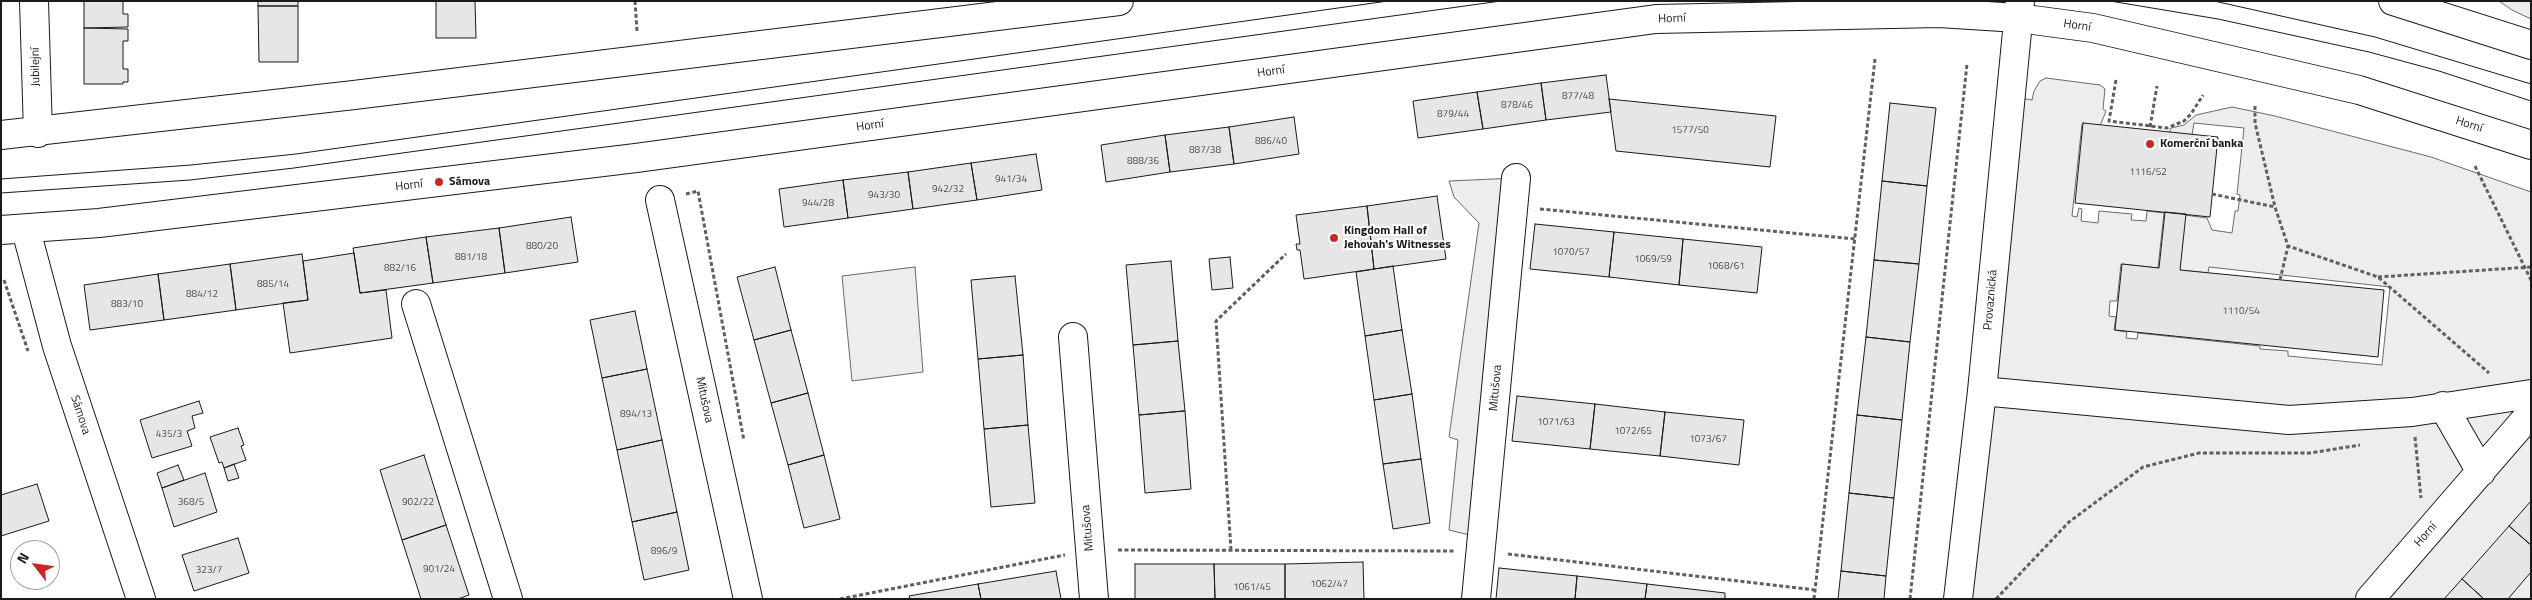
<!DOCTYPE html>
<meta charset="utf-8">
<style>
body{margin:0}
#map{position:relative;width:2532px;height:600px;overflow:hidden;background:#fff;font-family:"Titillium Web",sans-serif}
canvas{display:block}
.frame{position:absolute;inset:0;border:2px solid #1a1a1a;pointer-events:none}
.north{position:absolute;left:10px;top:540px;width:50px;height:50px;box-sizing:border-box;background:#fff;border:1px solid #a3a3a3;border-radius:50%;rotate:300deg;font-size:14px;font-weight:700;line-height:20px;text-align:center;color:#1a1a1a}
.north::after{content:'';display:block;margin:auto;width:18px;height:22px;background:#c62828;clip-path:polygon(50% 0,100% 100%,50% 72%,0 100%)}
</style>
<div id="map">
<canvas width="2532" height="600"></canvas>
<div class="frame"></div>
<div class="north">N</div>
</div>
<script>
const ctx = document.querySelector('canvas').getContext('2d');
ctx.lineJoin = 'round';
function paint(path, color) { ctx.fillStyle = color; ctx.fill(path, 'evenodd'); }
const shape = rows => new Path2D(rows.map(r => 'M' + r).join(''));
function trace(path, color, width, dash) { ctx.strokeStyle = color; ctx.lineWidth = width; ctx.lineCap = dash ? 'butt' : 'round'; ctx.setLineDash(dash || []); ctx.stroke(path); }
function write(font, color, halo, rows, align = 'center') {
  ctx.font = font + ' "Titillium Web",sans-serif'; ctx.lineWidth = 4; ctx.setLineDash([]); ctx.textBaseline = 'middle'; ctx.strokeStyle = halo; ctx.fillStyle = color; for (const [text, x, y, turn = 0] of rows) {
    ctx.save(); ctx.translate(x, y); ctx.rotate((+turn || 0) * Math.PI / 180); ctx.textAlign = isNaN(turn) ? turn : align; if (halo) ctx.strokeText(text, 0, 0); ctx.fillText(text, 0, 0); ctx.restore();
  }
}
const built = shape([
 [2499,1,2531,1,2531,19,2512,10,2499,1],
 [2046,78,2100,85,2105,89,2103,109,2106,111,2100,126,2082,124,2072,216,2077,217,2079,208,2082,209,2081,221,2098,223,2099,211,2132,214,2131,220,2146,221,2147,211,2164,213,2158,268,2121,264,2117,301,2110,301,2109,316,2116,317,2114,330,2127,332,2126,338,2137,339,2138,333,2260,346,2260,349,2288,351,2288,356,2382,365,2390,287,2209,267,2208,273,2179,270,2185,215,2207,218,2212,230,2232,233,2235,211,2238,211,2240,195,2237,194,2244,128,2194,123,2192,135,2169,133,2171,128,2184,125,2196,115,2232,107,2275,116,2431,157,2531,192,2531,599,1968,599,2020,98,2032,100,2034,91,2040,81,2046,78],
 [1516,178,1482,538,1449,530,1458,440,1449,437,1479,223,1454,197,1449,181,1516,178],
 [915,267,923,372,852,381,842,276,915,267]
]);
paint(built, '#ededed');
trace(built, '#6a6a6a', 1);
const building = shape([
 [84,1,123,1,123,14,128,14,128,27,84,28,84,1],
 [258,1,298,1,298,6,258,6,258,1],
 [436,1,475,1,476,38,436,38,436,1],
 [258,6,298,6,298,62,259,62,258,6],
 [84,28,128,29,128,41,123,41,123,69,128,69,128,82,123,82,123,84,84,84,84,28],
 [1606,75,1611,112,1546,120,1541,83,1606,75],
 [1541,83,1546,120,1483,129,1477,92,1541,83],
 [1477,92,1483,129,1418,138,1413,101,1477,92],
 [1609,99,1776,116,1770,167,1616,151,1609,99],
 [1890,103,1936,108,1927,186,1882,181,1890,103],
 [1294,117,1299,154,1234,164,1229,127,1294,117],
 [2083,123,2218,137,2210,217,2075,203,2083,123],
 [1229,127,1234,164,1170,172,1165,135,1229,127],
 [1165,135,1170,172,1106,182,1101,145,1165,135],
 [1036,154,1042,190,977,200,971,163,1036,154],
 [971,163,977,200,913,209,908,172,971,163],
 [908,172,913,209,848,218,843,180,908,172],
 [843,180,848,218,784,227,779,189,843,180],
 [1882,181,1927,186,1919,264,1874,260,1882,181],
 [1437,196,1446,259,1374,269,1367,206,1437,196],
 [1367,206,1374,269,1304,279,1300,250,1297,250,1296,244,1300,244,1296,215,1367,206],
 [2165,212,2186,214,2180,270,2384,290,2378,357,2115,330,2122,264,2159,268,2165,212],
 [571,217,578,262,505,273,499,228,571,217],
 [1535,224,1614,232,1609,277,1530,269,1535,224],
 [499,228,505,273,433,283,426,237,499,228],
 [1614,232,1683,239,1679,285,1609,277,1614,232],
 [426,237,433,283,360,293,353,248,426,237],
 [1683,239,1762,247,1757,293,1679,285,1683,239],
 [354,253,360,293,386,290,392,338,290,353,283,303,308,300,303,261,354,253],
 [302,254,308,300,236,310,230,264,302,254],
 [1230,257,1233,288,1212,290,1209,259,1230,257],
 [1874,260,1919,264,1910,342,1866,337,1874,260],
 [1171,261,1178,341,1133,345,1126,265,1171,261],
 [230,264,236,310,164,320,158,274,230,264],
 [1393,266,1402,330,1365,336,1356,272,1393,266],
 [775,267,791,330,754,340,737,277,775,267],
 [158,274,164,320,90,330,84,285,158,274],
 [1015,276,1023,355,978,359,971,280,1015,276],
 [635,311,647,369,602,378,590,320,635,311],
 [791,330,808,393,771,403,754,340,791,330],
 [1402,330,1412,394,1374,400,1365,336,1402,330],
 [1866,337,1910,342,1902,420,1857,415,1866,337],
 [1178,341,1185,411,1139,415,1133,345,1178,341],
 [1023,355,1028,425,984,429,978,359,1023,355],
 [647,369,662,440,617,450,602,378,647,369],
 [808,393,824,455,788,465,771,403,808,393],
 [1412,394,1421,459,1383,464,1374,400,1412,394],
 [1517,396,1595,404,1590,449,1512,441,1517,396],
 [199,401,203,413,192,416,195,428,187,431,192,446,152,458,140,420,199,401],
 [1595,404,1665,412,1660,456,1590,449,1595,404],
 [1183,411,1185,411,1191,489,1145,493,1139,415,1183,411],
 [1665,412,1744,420,1739,465,1660,456,1665,412],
 [1857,415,1902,420,1894,498,1849,493,1857,415],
 [1028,425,1035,503,991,507,984,429,1028,425],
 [238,428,244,445,241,446,246,460,224,468,222,462,219,463,210,437,238,428],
 [662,440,677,512,632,522,617,450,662,440],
 [424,455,446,525,402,540,380,470,424,455],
 [824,455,840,519,804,528,788,465,824,455],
 [1421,459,1430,523,1393,529,1383,464,1421,459],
 [234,464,239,478,228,481,224,468,234,464],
 [178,465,184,480,162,488,157,473,178,465],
 [205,473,217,512,174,527,162,488,205,473],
 [37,484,49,521,1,536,1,495,37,484],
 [1849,493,1894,498,1886,576,1841,571,1849,493],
 [2531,501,2531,545,2509,526,2531,501],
 [677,512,689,570,644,580,632,522,677,512],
 [446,525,469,595,458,599,421,599,402,540,446,525],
 [2509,526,2531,545,2531,572,2508,599,2484,599,2462,579,2509,526],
 [238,538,249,573,194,591,182,555,238,538],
 [1363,562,1364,599,1285,599,1285,564,1363,562],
 [1135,564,1214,564,1215,599,1135,599,1135,564],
 [1214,564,1285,564,1285,599,1215,599,1214,564],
 [1499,568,1577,576,1575,599,1496,599,1499,568],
 [1056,571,1061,599,981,599,978,584,1056,571],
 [1841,571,1886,576,1884,599,1838,599,1841,571],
 [1577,576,1647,584,1645,599,1575,599,1577,576],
 [2462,579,2484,599,2444,599,2462,579],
 [978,584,981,599,910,599,909,596,978,584],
 [1647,584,1725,593,1725,599,1645,599,1647,584]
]);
paint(building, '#e6e6e6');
trace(building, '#1a1a1a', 1);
const minor = shape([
 [34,1,38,133],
 [2393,1,2531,45],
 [1,135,354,95,1119,1],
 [660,200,748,599],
 [1,230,99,223,636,158,1656,19,1939,13,2018,18,2093,28,2359,90,2531,145],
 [26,230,57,346,141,599],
 [416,304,508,599],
 [1073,337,1094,599],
 [1982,391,2289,420,2412,412,2531,394],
 [2443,406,2481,472],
 [1476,599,1516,178],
 [1958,599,1982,391,2020,1],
 [2370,599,2531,413]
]);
trace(minor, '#1a1a1a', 30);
trace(shape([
 [635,1,637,31],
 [2116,80,2109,121,2167,128,2184,121,2191,114,2203,95],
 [2255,106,2255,123,2275,207],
 [2150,127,2157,86],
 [2475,166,2531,280],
 [686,194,698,191,744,441],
 [2212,194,2275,207,2288,246,2378,277,2489,373],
 [1540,209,1855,239],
 [2378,277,2531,267],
 [4,280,28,351],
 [2280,280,2288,246],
 [2415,437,2421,498],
 [1118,550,1454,551],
 [1231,550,1216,321,1286,254],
 [1508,554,1815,590],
 [840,599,1065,555],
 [1814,599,1875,59],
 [1910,599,1967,64],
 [1996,599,2069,522,2143,467,2199,453,2310,453,2360,445]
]), '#5f5f5f', 3, [4, 2.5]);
trace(minor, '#fff', 28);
trace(shape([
 [2110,1,2218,19,2369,52,2439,71,2531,101],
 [2214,1,2375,37,2531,84],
 [1,179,191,165,296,154,1388,1],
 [1,193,190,180,294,168,1501,1]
]), '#1a1a1a', 1);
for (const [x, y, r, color] of [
 [2150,144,5,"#c62828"],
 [439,182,5,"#c62828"],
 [1334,238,5,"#c62828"]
]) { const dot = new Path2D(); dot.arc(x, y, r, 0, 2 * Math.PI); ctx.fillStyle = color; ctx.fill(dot); trace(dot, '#fff', 2); }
write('10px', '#4d4d4d', null, [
 ["877/48",1578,97],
 ["878/46",1517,106],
 ["879/44",1453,115],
 ["1577/50",1690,131],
 ["886/40",1271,142],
 ["887/38",1205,151],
 ["888/36",1143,162],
 ["1116/52",2148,173],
 ["941/34",1011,180],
 ["942/32",948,190],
 ["943/30",884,196],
 ["944/28",818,204],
 ["880/20",542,247],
 ["1070/57",1571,253],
 ["881/18",471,258],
 ["1069/59",1653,260],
 ["1068/61",1726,267],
 ["882/16",400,269],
 ["885/14",273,285],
 ["884/12",202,295],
 ["883/10",127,305],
 ["1110/54",2241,312],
 ["894/13",636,415],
 ["1071/63",1556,423],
 ["1072/65",1633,432],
 ["435/3",169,435],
 ["1073/67",1708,440],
 ["368/5",191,503],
 ["902/22",418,503],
 ["896/9",664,552],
 ["901/24",439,570],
 ["323/7",209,571],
 ["1062/47",1329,585],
 ["1061/45",1252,588]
]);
write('12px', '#1a1a1a', '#fff', [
 ["Horní",1672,19,-2],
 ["Horní",2077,26,8],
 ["Jubilejní",36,67,-91],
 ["Horní",1271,72,-8],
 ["Horní",2469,125,18],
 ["Horní",870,126,-8],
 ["Horní",409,186,-7],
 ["Provaznická",1991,300,-85],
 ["Mitušova",1496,388,-85],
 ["Mitušova",704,400,78],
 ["Sámova",80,415,72],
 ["Mitušova",1088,528,-95],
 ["Horní",2426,535,-49]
]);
write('bold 12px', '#1a1a1a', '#fff', [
 ["Komerční banka",2160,144],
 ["Sámova",449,182],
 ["Kingdom Hall of",1344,231],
 ["Jehovah's Witnesses",1344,245]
], 'left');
</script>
